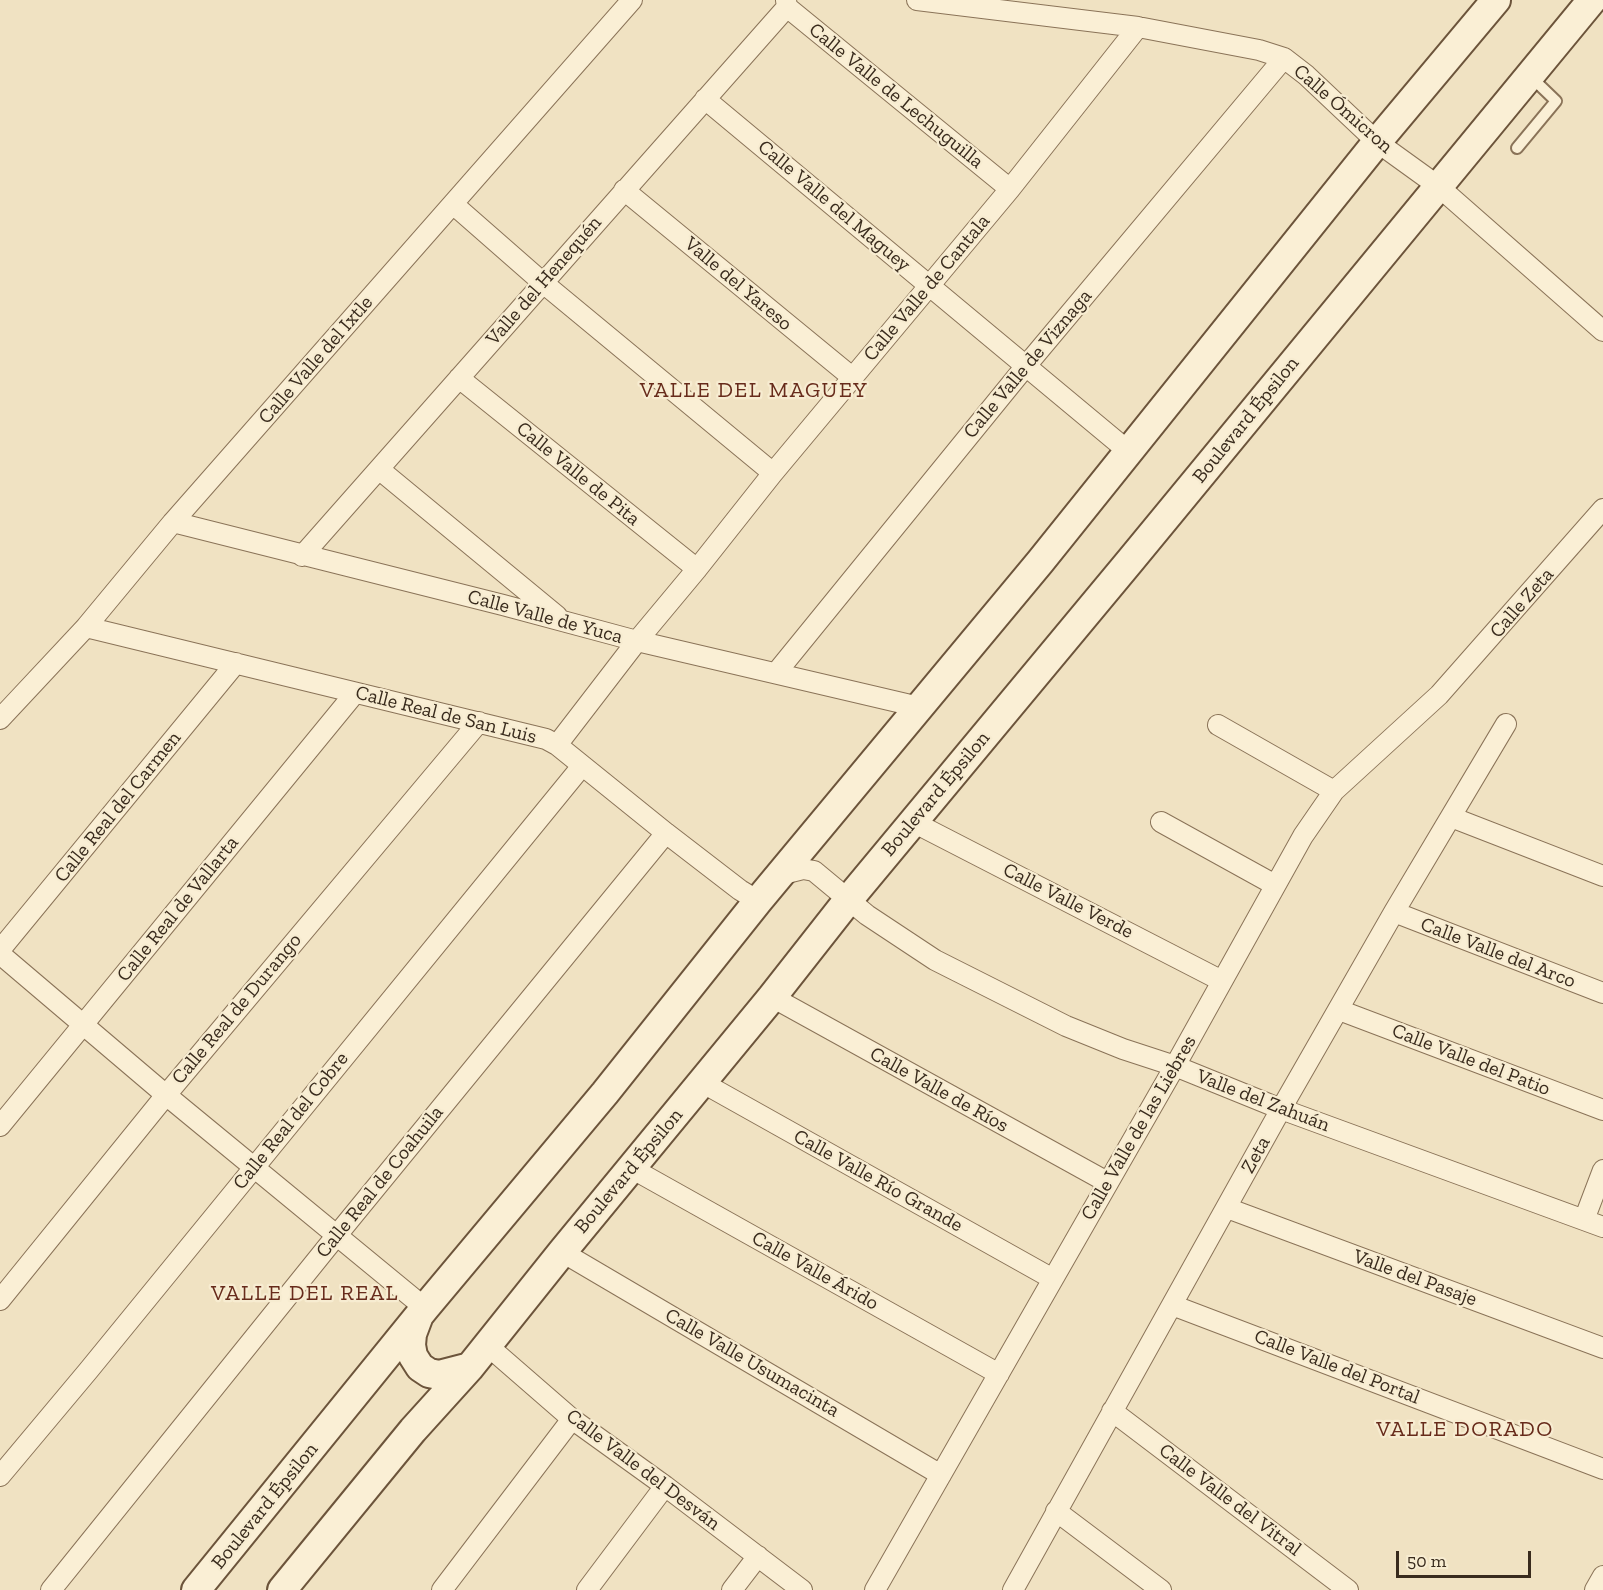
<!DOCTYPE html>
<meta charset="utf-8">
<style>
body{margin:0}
#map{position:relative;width:1603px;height:1590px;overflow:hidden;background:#f0e2c2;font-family:"Zilla Slab",serif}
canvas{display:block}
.scale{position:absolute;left:1396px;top:1551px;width:135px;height:27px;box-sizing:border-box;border:3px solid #392b1d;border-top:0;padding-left:8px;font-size:18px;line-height:21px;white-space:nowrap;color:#392b1d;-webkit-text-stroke:4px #f7ecd1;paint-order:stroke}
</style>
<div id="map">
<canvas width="1603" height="1590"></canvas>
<div class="scale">50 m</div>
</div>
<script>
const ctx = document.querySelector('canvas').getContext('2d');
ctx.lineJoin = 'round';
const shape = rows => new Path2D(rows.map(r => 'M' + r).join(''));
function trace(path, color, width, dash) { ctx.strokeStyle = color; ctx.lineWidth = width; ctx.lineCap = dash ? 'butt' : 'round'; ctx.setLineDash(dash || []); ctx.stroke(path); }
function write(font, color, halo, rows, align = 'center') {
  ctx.font = font + ' "Zilla Slab",serif'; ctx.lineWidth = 4.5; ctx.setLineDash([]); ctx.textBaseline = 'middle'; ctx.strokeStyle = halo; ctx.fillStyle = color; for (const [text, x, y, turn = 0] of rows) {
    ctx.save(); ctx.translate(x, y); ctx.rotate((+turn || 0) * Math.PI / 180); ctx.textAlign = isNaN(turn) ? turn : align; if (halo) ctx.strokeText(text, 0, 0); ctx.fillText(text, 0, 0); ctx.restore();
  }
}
const lane = shape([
 [1517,148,1556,101,1530,76]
]);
const street = shape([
 [786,0,787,7,1010,189],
 [917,0,1138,27,1259,50,1284,58,1306,75,1377,142,1438,186,1603,331],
 [705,99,1128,451],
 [624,190,853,378],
 [453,204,542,282,773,473],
 [459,378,697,569],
 [380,470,557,616],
 [173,522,503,605,637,641,919,707],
 [302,556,787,7],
 [86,627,546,739,557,745,666,833,740,890,758,901],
 [776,673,1025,367,1284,58],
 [0,719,86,627,173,522,632,0],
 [1218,725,1334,791],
 [557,745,637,641,697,569,773,473,1010,189,1138,27],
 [1451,817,1603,876],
 [913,822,1222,981],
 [1161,822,1275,885],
 [779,875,803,869,814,871,867,915,935,960,1066,1026,1123,1049,1175,1066,1281,1109,1603,1227],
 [1394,912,1603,993],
 [0,950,236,663],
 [0,954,166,1095,425,1308],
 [772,997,1107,1182],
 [1339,1010,1603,1110],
 [703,1083,1053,1279],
 [0,1126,355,693],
 [631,1168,999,1374],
 [1227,1208,1603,1348],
 [1584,1220,1603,1170],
 [562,1252,941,1475],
 [0,1300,166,1095,479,722],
 [1172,1305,1603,1469],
 [488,1346,572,1419,665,1486,802,1590],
 [1112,1411,1348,1590],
 [0,1476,88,1371,582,766],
 [1056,1511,1161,1590],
 [51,1590,337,1235,666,833],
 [442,1590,572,1419],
 [587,1590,665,1486],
 [732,1590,758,1556],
 [875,1590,1175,1066,1303,836,1334,791,1439,695,1603,509],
 [1013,1590,1281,1109,1394,912,1506,724],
 [1595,1590,1603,1576]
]);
const secondary = shape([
 [418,1318,412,1334,411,1345,413,1356,420,1367,429,1373,439,1375,470,1367],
 [196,1590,425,1308,605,1093,758,901,1040,562,1377,142,1496,0],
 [282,1590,413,1430,470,1367,562,1252,772,997,849,899,1130,561,1592,0]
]);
trace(lane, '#8a7358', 14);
trace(street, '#8a7358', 22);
trace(secondary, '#6c543b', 32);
trace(lane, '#faefd5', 10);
trace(street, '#faefd5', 20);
trace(secondary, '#faefd5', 28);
write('20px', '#392b1d', '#f7ecd1', [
 ["Calle Valle de Lechuguilla",896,96,39],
 ["Calle Ómicron",1343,109,41],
 ["Calle Valle del Maguey",834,206,40],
 ["Valle del Henequén",544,281,-49],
 ["Valle del Yareso",738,284,40],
 ["Calle Valle de Cantala",927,288,-50],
 ["Calle Valle del Ixtle",316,360,-49],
 ["Calle Valle de Viznaga",1028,364,-50],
 ["Boulevard Épsilon",1246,420,-51],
 ["Calle Valle de Pita",578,474,39],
 ["Calle Zeta",1522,603,-49],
 ["Calle Valle de Yuca",545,617,15],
 ["Calle Real de San Luis",446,715,14],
 ["Boulevard Épsilon",936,794,-50],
 ["Calle Real del Carmen",118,807,-51],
 ["Calle Valle Verde",1068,901,27],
 ["Calle Real de Vallarta",178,909,-51],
 ["Calle Valle del Arco",1498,953,21],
 ["Calle Real de Durango",237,1009,-50],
 ["Calle Valle del Patio",1471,1060,21],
 ["Calle Valle de Ríos",939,1090,29],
 ["Valle del Zahuán",1263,1101,21],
 ["Calle Real del Cobre",291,1121,-51],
 ["Calle Valle de las Liebres",1139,1128,-60],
 ["Zeta",1256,1155,-61],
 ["Boulevard Épsilon",629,1171,-50],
 ["Calle Valle Río Grande",878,1181,29],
 ["Calle Real de Coahuila",380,1182,-51],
 ["Calle Valle Árido",815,1271,29],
 ["Valle del Pasaje",1415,1278,20],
 ["Calle Valle Usumacinta",752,1363,30],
 ["Calle Valle del Portal",1337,1367,21],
 ["Calle Valle del Desván",643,1470,37],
 ["Calle Valle del Vitral",1230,1500,37],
 ["Boulevard Épsilon",265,1506,-51]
]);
ctx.letterSpacing = '1.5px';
write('22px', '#672b1b', '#f7ecd1', [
 ["VALLE DEL MAGUEY",754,391],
 ["VALLE DEL REAL",305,1294],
 ["VALLE DORADO",1465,1430]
]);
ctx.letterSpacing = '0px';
</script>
